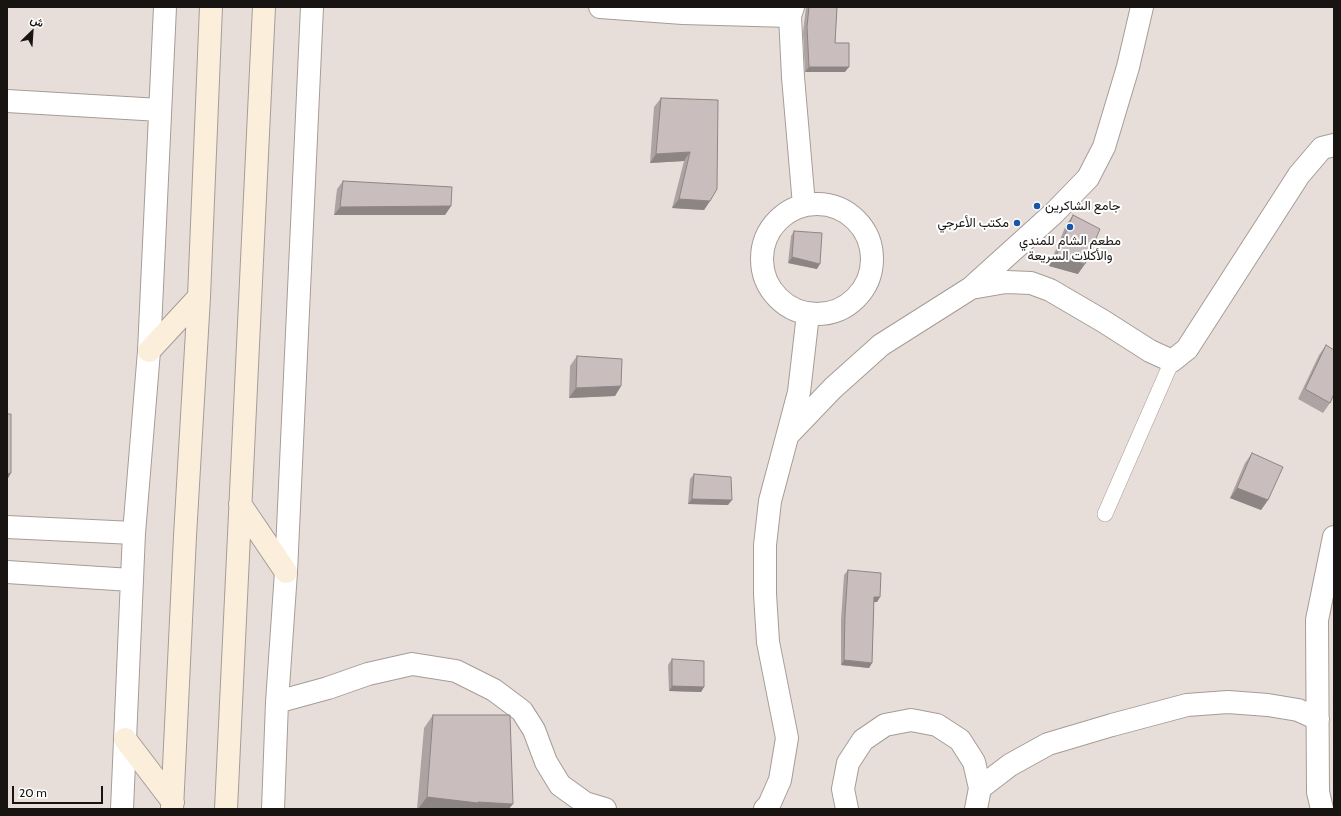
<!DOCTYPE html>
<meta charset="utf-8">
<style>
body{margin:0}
#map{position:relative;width:1341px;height:816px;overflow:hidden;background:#e8ded9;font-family:Cabin,Vazirmatn,sans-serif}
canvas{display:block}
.frame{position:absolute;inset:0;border:8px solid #181412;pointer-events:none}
.north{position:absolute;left:12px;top:12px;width:40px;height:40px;-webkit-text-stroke:3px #fff;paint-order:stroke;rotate:25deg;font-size:11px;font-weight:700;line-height:16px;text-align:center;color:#181412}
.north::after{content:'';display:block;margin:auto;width:14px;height:18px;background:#181412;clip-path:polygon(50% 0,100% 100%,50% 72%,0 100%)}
.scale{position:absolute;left:12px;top:786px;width:91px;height:18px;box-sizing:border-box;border:2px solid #181412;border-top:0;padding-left:5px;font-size:12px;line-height:14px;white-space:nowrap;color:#181412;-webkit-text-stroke:3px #fff;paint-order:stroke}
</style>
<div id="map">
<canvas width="1341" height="816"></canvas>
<div class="frame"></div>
<div class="north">ش</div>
<div class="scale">20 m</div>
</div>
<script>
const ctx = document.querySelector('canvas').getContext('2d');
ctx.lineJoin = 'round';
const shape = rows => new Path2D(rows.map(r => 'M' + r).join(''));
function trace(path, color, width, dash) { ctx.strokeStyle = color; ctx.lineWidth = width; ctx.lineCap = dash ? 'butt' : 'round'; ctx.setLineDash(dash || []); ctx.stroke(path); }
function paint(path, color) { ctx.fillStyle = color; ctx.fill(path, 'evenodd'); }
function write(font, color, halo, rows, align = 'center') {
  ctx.font = font + ' Cabin,Vazirmatn,sans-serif'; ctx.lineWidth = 4; ctx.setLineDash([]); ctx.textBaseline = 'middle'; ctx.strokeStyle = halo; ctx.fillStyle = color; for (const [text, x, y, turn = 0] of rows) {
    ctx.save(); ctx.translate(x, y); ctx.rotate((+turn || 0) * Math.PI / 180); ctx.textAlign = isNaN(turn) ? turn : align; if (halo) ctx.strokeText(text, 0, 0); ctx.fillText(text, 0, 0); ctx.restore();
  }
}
const lane = shape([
 [1105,514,1172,361]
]);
const street = shape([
 [600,7,683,13,790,16],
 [793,7,790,16,793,77,804,205],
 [7,101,160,110],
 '762 259a55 55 0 1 1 110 0a55 55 0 1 1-110 0Z',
 [971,288,1054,213,1088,178,1104,147,1128,67,1142,7],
 [788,435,833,388,881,345,971,288,1006,282,1031,283,1050,290,1103,321,1150,351,1172,361,1187,349,1299,175,1322,148,1334,145],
 [7,527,134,533],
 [7,572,131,580],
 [277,702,328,688,368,674,412,664,456,671,494,690,522,711,534,730,546,762,560,785,585,803,605,809],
 [980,788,1010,765,1048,744,1112,725,1187,705,1228,702,1268,705,1298,710,1318,719],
 [122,809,134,533,149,351,165,7],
 [273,809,277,702,286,572,312,7],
 [765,809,769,805,780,780,787,738,768,642,765,594,765,545,770,501,799,392,808,314],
 [847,809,843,789,848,763,863,740,885,725,911,720,937,725,960,740,974,762,980,788,976,809],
 [1322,809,1318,792,1317,620,1334,537]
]);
const secondary = shape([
 [149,351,199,297],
 [240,504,286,572],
 [125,739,173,802],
 [172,809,185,536,199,297,211,7],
 [226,809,264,7]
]);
trace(lane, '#a69c97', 16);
trace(street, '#a69c97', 24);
trace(secondary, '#a69c97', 24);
trace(lane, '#fff', 15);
trace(street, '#fff', 22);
trace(secondary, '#fbefdc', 22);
paint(shape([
 [806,7,837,7,835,43,845,72,805,72,803,32],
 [661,98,718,100,710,201,704,210,672,208,684,161,650,163,654,107],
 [343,181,451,206,445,215,334,215,337,189],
 [1073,215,1078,274,1049,266,1066,225],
 [794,231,817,269,788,263,791,236],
 [1326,345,1333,395,1330,403,1323,413,1298,399,1319,355],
 [577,356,621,386,615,396,569,398,570,366],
 [1252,453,1268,500,1261,510,1230,498,1245,463],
 [694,474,728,505,688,504,690,479],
 [848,570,880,597,877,602,874,602,872,663,869,668,841,665,841,620,844,575],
 [672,659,704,687,701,692,669,691,668,665],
 [433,715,509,809,417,809,424,728]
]), '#ada3a3');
paint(shape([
 [809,67,849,67,845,72,805,72],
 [690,152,684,161,650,163,656,154],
 [679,199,710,201,704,210,672,208],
 [451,206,445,215,334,215,340,207],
 [1056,256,1085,264,1078,274,1049,266],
 [792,257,820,264,817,269,788,263],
 [621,386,615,396,569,398,576,388],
 [11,473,7,480,7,474],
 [1237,488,1268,500,1261,510,1230,498],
 [692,499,732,500,728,505,688,504],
 [874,597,880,597,877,602,871,602],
 [844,660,872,663,869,668,841,665],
 [672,686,704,687,701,692,669,691],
 [427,797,478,802,513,804,509,809,418,809]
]), '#8d8584');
const building = shape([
 [809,7,837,7,835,43,849,43,849,67,809,67,807,27,809,7],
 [661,98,718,100,717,189,710,201,679,199,690,152,656,154,661,98],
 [343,181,452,187,451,206,340,207,343,181],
 [1073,215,1100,229,1085,264,1056,256,1073,215],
 [794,231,822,233,820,264,792,257,794,231],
 [1326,345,1334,350,1334,394,1330,403,1305,389,1326,345],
 [577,356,622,359,621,386,576,388,577,356],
 [7,414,11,414,11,473,7,474,7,414],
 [1252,453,1283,467,1268,500,1237,488,1252,453],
 [694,474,731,477,732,500,692,499,694,474],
 [848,570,881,573,880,597,874,597,872,663,844,660,845,615,848,570],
 [672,659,704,661,704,687,672,686,672,659],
 [433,715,510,715,513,804,478,802,478,803,427,797,433,715]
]);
paint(building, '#c9bebd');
trace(building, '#8d8584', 1);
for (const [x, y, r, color] of [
 [1037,206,4,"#1a56a7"],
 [1017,223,4,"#1a56a7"],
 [1070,227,4,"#1a56a7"]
]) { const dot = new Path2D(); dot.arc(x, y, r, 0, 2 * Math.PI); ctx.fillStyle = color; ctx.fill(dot); trace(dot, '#fff', 1.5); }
write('13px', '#181412', '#fff', [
 ["جامع الشاكرين",1045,206],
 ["مكتب الأعرجي",1009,223,"right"],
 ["مطعم الشام للمندي",1070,241,"center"],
 ["والأكلات السريعة",1070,256,"center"]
], 'left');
</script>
